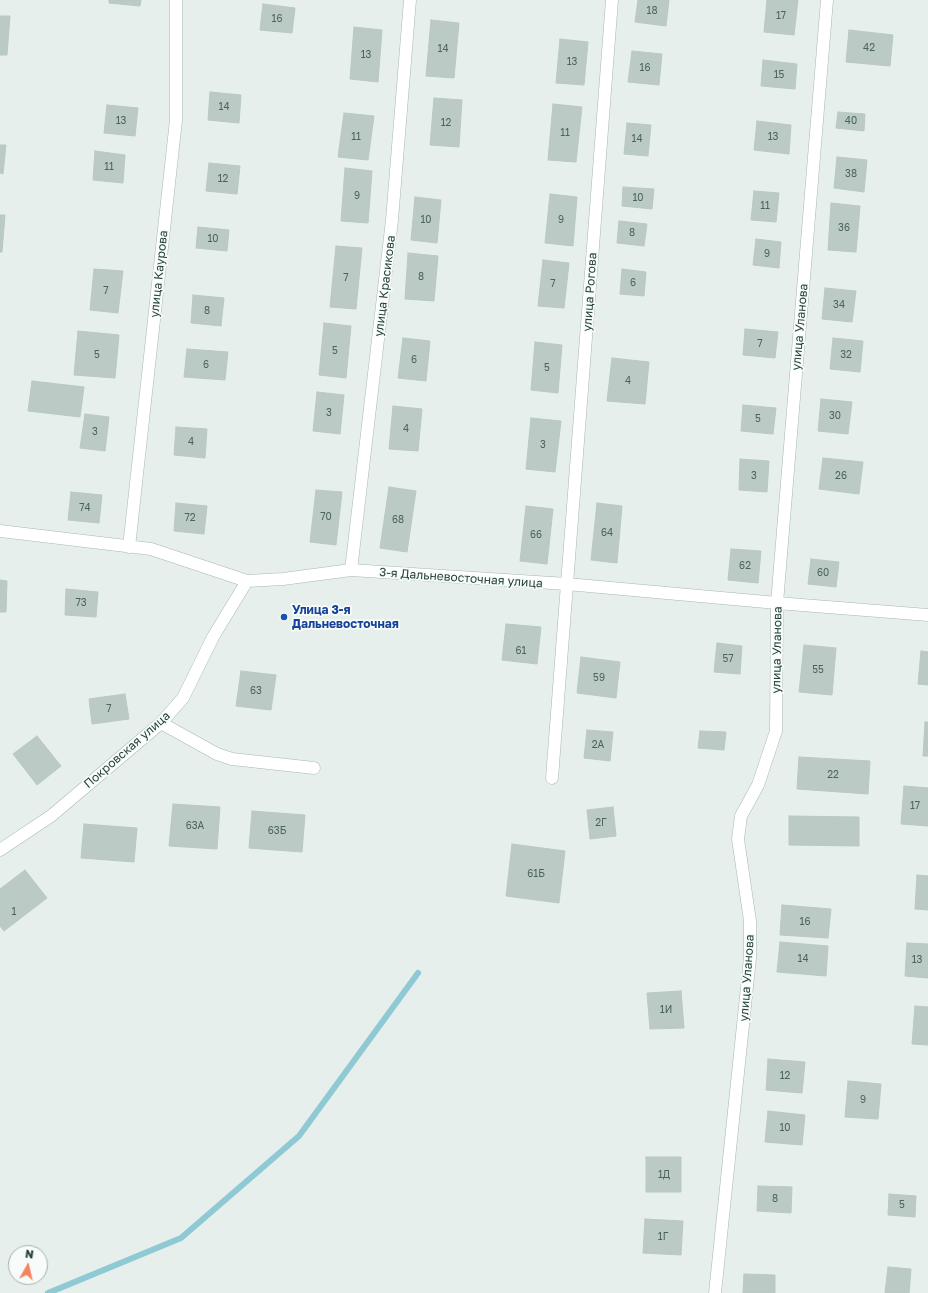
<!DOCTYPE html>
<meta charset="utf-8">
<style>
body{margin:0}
#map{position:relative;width:928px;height:1293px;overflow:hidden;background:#e6efeb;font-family:"Golos Text",sans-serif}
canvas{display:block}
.north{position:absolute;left:8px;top:1245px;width:40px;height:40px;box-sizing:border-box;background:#f7fbf9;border:1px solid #a3b1ad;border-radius:50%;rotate:8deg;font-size:11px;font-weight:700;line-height:16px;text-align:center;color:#24423a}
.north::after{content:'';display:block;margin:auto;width:14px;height:18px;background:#f4845f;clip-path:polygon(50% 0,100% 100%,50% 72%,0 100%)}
</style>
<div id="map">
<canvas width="928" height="1293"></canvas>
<div class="north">N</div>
</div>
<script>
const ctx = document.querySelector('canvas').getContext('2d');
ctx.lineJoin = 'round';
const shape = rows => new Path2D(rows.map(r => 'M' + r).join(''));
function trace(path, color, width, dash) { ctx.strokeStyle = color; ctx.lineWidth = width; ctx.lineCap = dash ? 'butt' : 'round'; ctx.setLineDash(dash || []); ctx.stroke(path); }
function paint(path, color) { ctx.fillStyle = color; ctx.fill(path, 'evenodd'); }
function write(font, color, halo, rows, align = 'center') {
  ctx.font = font + ' "Golos Text",sans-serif'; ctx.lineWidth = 3.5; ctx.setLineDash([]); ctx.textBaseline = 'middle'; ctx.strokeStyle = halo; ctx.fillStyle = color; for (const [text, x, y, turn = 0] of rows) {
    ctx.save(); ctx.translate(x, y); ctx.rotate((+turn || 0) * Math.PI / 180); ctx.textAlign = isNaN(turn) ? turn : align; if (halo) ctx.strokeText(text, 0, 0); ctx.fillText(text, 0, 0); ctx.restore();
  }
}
trace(shape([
 [48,1293,181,1238,299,1136,418,973]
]), '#8ec9d4', 6);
const building = shape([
 [109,0,141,0,140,6,109,3,109,0],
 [638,0,669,0,666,26,635,22,638,0],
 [767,0,798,0,794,35,764,32,767,0],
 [263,4,295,8,292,33,260,30,263,4],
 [0,16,10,16,7,55,0,55,0,16],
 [431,20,459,23,454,78,426,76,431,20],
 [354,27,382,30,378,82,350,79,354,27],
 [849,30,893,35,890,66,846,62,849,30],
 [560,39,588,42,584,85,556,83,560,39],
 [632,51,662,54,659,85,628,82,632,51],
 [763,60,797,64,795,89,761,86,763,60],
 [210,92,241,95,239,123,208,120,210,92],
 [434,98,462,100,459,147,430,145,434,98],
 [553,104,582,107,576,162,548,160,553,104],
 [107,105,138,108,135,136,104,133,107,105],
 [838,112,865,114,864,131,836,128,838,112],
 [344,113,374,116,368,160,338,157,344,113],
 [757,121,791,125,789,154,754,150,757,121],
 [627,123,651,125,648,156,624,154,627,123],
 [0,145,6,145,3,174,0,173,0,145],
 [95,151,125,155,123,183,93,180,95,151],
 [837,157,867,160,864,192,834,188,837,157],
 [209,163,240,166,237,194,206,191,209,163],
 [345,168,372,171,368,223,341,221,345,168],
 [623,187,654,189,652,209,622,206,623,187],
 [754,191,779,193,776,222,751,220,754,191],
 [550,194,577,197,573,246,545,243,550,194],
 [415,197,441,200,437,243,411,240,415,197],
 [831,203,860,206,856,252,828,250,831,203],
 [0,215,5,215,2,252,0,252,0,215],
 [619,221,647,224,644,246,617,243,619,221],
 [198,227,229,230,227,251,196,248,198,227],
 [756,239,781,242,779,268,753,265,756,239],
 [336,246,362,248,356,309,330,307,336,246],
 [408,253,438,256,434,301,405,299,408,253],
 [543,260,569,263,564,308,538,306,543,260],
 [94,269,123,271,118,313,90,310,94,269],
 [622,269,646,272,644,296,620,294,622,269],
 [825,288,856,291,852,322,822,319,825,288],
 [193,295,224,298,221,326,191,323,193,295],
 [324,323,351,326,346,378,319,375,324,323],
 [745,329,778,332,775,358,743,355,745,329],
 [78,331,119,335,115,378,74,375,78,331],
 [403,338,430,341,426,381,398,378,403,338],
 [833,338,863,341,860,372,830,369,833,338],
 [535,342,562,345,558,393,531,390,535,342],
 [187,349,228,352,225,380,184,377,187,349],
 [612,358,649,362,645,404,607,401,612,358],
 [32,381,84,387,80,417,28,411,32,381],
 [317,392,344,395,340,434,313,431,317,392],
 [821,399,852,402,848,434,818,431,821,399],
 [743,405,776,408,773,434,741,431,743,405],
 [393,406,422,409,418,451,389,449,393,406],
 [85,414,109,417,105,451,80,448,85,414],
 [531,418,561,421,555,472,526,469,531,418],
 [176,427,207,429,205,458,174,455,176,427],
 [823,458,863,462,859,494,819,489,823,458],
 [740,459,769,461,767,492,739,490,740,459],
 [389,487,416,491,407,552,380,548,389,487],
 [316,490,342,492,336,545,310,542,316,490],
 [71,492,102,495,99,523,68,520,71,492],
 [176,503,207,506,204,534,174,531,176,503],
 [597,503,622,506,617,563,591,560,597,503],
 [526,506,553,509,547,564,520,561,526,506],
 [731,549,761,551,758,583,728,580,731,549],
 [811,559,839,562,836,587,808,584,811,559],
 [0,580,7,581,6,612,0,612,0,580],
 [66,589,98,592,96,617,65,615,66,589],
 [506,624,541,627,537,664,502,660,506,624],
 [717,643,742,646,740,674,714,672,717,643],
 [804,645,836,648,832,695,799,692,804,645],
 [921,651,928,652,928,685,918,684,921,651],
 [581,657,620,662,616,698,577,693,581,657],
 [241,671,276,675,271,710,236,706,241,671],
 [125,694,129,719,92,724,89,699,125,694],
 [925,722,928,722,928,756,923,756,925,722],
 [587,730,613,732,610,761,584,758,587,730],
 [700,731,726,732,724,750,698,748,700,731],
 [37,736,61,766,37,785,13,754,37,736],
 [799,757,870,761,868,794,797,789,799,757],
 [904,786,928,788,928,826,901,824,904,786],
 [173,804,220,807,217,849,169,846,173,804],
 [613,807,616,836,590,839,587,810,613,807],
 [252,811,305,815,302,852,249,848,252,811],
 [789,816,859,817,859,846,789,845,789,816],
 [84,824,137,828,134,862,81,858,84,824],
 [512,844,565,851,559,903,506,896,512,844],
 [25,870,47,898,4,931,0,926,0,889,25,870],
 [917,875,928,876,928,910,915,909,917,875],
 [782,905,831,909,828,938,780,935,782,905],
 [780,942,828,946,826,976,777,972,780,942],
 [907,943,928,944,928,978,905,976,907,943],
 [681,991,684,1028,650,1029,647,993,681,991],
 [915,1006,928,1007,928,1045,912,1044,915,1006],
 [768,1059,805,1062,802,1093,766,1090,768,1059],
 [848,1081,881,1084,878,1119,845,1117,848,1081],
 [768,1111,805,1115,802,1145,765,1142,768,1111],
 [646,1157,681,1157,681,1192,646,1192,646,1157],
 [758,1186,792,1187,791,1213,757,1211,758,1186],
 [889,1194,916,1196,915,1217,888,1215,889,1194],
 [645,1219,683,1221,681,1255,643,1253,645,1219],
 [888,1267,911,1269,909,1293,885,1293,888,1267],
 [744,1274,775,1275,775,1293,743,1293,744,1274]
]);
paint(building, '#bbcac4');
trace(building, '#b8c9c2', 1);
const lane = shape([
 [161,723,217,754,232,759,314,768],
 [552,778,567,584]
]);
const street = shape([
 [0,531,151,549,247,581,283,579,351,570,567,584,777,603,928,615],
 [129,547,176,120,176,0],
 [351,570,392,220,410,0],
 [567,584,612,0],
 [0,850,51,816,161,723,183,698,213,637,247,581],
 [715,1293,750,958,750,921,738,839,741,816,758,785,776,731,777,603,827,0]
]);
trace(lane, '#a8b8b2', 13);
trace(street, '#a8b8b2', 13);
trace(lane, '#fff', 12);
trace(street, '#fff', 12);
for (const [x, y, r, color] of [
 [284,617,4,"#1a4fb4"]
]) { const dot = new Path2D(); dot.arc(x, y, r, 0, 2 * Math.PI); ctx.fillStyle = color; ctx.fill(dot); trace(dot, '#f7fbf9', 1.5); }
write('10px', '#4a645c', null, [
 ["18",652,11],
 ["17",781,16],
 ["16",277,19],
 ["42",869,48],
 ["14",443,49],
 ["13",366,55],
 ["13",572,62],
 ["16",645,68],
 ["15",779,75],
 ["14",224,107],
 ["13",121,121],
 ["40",851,121],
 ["12",446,123],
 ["11",565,133],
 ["11",356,137],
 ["13",773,137],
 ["14",637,139],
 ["11",109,167],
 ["38",851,174],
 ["12",223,179],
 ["9",357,196],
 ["10",638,198],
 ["11",765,206],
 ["10",426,220],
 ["9",561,220],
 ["36",844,228],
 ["8",632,233],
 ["10",213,239],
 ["9",767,254],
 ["8",421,277],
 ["7",346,278],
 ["6",633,283],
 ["7",553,284],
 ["7",106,291],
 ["34",839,305],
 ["8",207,311],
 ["7",760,344],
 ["5",335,351],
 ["5",97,355],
 ["32",846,355],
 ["6",414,360],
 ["6",206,365],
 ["5",547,368],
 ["4",628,381],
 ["3",329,413],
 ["30",835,416],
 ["5",758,419],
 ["4",406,429],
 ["3",95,432],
 ["4",191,442],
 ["3",543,445],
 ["3",754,476],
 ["26",841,476],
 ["74",85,508],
 ["70",326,517],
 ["72",190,518],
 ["68",398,520],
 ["64",607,533],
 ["66",536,535],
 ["62",745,566],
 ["60",823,573],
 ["73",81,603],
 ["61",521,651],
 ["57",728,659],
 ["55",818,670],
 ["59",599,678],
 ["63",256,691],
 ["7",109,709],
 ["2А",598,745],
 ["22",833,775],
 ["17",915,806],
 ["2Г",601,823],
 ["63А",195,826],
 ["63Б",277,831],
 ["61Б",536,874],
 ["1",14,912],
 ["16",805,922],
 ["14",803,959],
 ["13",917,960],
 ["1И",666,1010],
 ["12",785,1076],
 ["9",863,1100],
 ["10",785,1128],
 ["1Д",664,1175],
 ["8",775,1199],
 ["5",902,1205],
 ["1Г",663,1237]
]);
write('12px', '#24423a', '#f7fbf9', [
 ["улица Каурова",159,274,-84],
 ["улица Красикова",385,286,-83],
 ["улица Рогова",590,292,-86],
 ["улица Уланова",800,327,-85],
 ["3-я Дальневосточная улица",461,578,4],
 ["улица Уланова",777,650,-89],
 ["Покровская улица",127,750,-41],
 ["улица Уланова",747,978,-86]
]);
write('bold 12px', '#164399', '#f7fbf9', [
 ["Улица 3-я",292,610],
 ["Дальневосточная",292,624]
], 'left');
</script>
